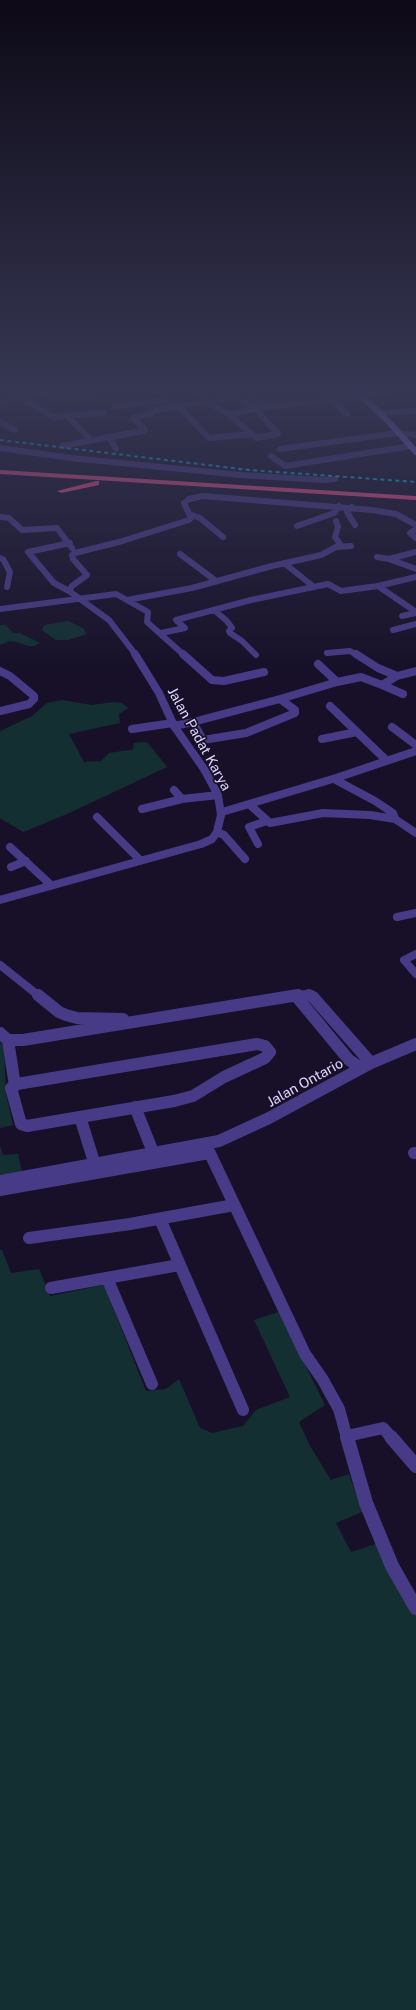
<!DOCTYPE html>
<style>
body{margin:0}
canvas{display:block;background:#171028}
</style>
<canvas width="416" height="2010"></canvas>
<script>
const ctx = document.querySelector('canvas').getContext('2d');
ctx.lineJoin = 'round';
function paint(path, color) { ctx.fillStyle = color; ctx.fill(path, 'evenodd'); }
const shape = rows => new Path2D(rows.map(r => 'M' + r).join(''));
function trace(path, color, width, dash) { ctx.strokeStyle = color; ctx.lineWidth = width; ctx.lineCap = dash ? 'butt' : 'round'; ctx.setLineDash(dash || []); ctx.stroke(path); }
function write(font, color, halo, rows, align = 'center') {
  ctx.font = font + ' "Public Sans",sans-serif'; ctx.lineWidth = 3.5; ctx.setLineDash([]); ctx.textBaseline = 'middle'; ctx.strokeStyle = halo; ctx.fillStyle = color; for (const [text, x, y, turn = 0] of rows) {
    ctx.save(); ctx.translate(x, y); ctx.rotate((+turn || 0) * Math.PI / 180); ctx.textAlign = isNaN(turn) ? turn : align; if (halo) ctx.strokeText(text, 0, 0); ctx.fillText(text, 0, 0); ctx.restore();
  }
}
paint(shape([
 [68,621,83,628,87,634,68,640,56,640,42,630,44,625],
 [0,625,6,625,13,633,20,633,40,643,35,646,28,646,17,642,9,641,0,645],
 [62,700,92,705,114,702,122,703,128,708,119,714,120,723,69,734,84,762,101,761,109,753,130,750,133,749,134,743,144,742,148,743,167,767,67,814,23,832,0,818,0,731,32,716,47,703],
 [0,1042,4,1046,6,1094,13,1125,0,1128],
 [0,1146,3,1155,18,1154,22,1172,0,1175],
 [0,1250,2,1250,11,1273,39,1269,50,1296,104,1285,146,1391,166,1389,179,1379,200,1428,212,1433,243,1426,256,1410,290,1397,254,1320,279,1312,325,1405,299,1422,310,1446,331,1480,349,1474,362,1512,336,1523,351,1552,379,1543,416,1612,416,2010,0,2010]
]), '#132f32');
trace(shape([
 [35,392,43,395,77,397,98,395],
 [160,392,184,412,209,438,252,434],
 [197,392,212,405,230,415],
 [251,394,264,406],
 [18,396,53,417,67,416],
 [336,398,334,403,347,414],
 [0,403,31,392],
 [115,406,167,399],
 [257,408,261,415,278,434,256,438,230,415,257,408],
 [380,413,416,411],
 [0,422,15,430],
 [109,437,116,449],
 [91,440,67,416,104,413],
 [62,446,143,431,145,430,133,418,151,414,152,411,208,401,233,397,257,408,390,392],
 [0,448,71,458,241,475,323,480,335,479],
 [280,449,398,433,416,435],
 [271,456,285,466,411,446],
 [352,507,347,512,355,525],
 [189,514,200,518,223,537],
 [0,517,9,518,22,530,57,528,72,548],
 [336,521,338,527,335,537,340,544,338,547],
 [297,526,334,513,339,506],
 [416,529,410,533,416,538],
 [75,553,119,542,189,520,191,518,184,503,189,499,203,496,372,510,396,514,416,525],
 [75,553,72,555,73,559,87,575,72,586,69,591,109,620,136,655],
 [180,554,216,581],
 [377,557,389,559,416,569],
 [0,558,3,559,10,572,7,587],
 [389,559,416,552],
 [284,563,314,587],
 [378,586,416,612],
 [69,591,54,583,28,552,70,543],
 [127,600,192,588,272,566,321,555,336,547,351,546],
 [0,609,116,594,148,612,147,622,184,655],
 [214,610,227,621,232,628,229,631,230,633,242,641,256,655],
 [402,616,416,613],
 [393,630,416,624],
 [161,633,185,628,176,620,251,600,328,584,341,591,378,586,416,577],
 [327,653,350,651,357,655]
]), '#473b87', 6);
trace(shape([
 [183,654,212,680,224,681,264,672],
 [356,654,378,668,397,676],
 [318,664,337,682],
 [0,671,10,676,34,696,34,699,29,704,0,711],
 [382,685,403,694],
 [330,706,386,760],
 [193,722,280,699],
 [174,726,193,722,203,740,246,733,295,713,295,710,280,699,337,682,361,677,382,685,397,676,416,671],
 [392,727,416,745],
 [132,729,173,723],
 [322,739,357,732],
 [334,779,375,801,393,813,395,819],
 [174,790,182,799],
 [249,804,336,778,416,751],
 [142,809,182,799,218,795],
 [222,812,249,804,270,823,323,813,370,815,395,819,416,833],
 [97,817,140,860],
 [217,832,224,835,245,859],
 [258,844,249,827,267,821],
 [10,847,51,885],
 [11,867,26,861],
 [0,900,201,844,212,839,217,832,221,815,218,795,204,769,174,726,159,693,135,654],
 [397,917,416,913],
 [416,954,404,960,416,974],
 [0,965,39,996],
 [292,996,306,994,311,996]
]), '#473b87', 8);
trace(shape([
 [38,995,59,1012,66,1015,77,1018,123,1019],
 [309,995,313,997,371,1063],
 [296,996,349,1060,361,1068],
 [0,1033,8,1040,23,1040,298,995],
 [8,1040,15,1086],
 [257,1044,265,1046,270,1052,265,1058,224,1077,193,1096,174,1101,27,1126,21,1124,11,1088,17,1084,257,1044],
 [135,1107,153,1152],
 [80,1117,95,1165],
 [206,1145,305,1354,323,1380,339,1409,347,1438],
 [414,1153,416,1153],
 [0,1181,219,1141,269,1118,371,1063,416,1044],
 [0,1190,209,1153],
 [160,1219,243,1410],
 [29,1238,130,1224,234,1205],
 [107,1278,152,1384],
 [51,1288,179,1265],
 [347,1436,383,1428,392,1438]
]), '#473b87', 12);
trace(shape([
 [347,1437,366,1503,392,1566,416,1608],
 [391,1437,416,1466]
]), '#473b87', 14);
trace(shape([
 [357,392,388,421,416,452]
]), '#846eff', 6);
paint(shape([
 [0,470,416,496,416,500,0,474,0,470],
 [96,481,99,481,99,485,61,493,57,491,96,481]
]), '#ff528f');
trace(shape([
 [0,440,249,470,416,482]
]), '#03c6ff', 2, [4, 3.5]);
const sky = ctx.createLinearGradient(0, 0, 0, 673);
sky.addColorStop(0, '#0d0916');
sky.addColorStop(0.58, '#363753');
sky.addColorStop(1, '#36375300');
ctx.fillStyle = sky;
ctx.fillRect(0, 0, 416, 673);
write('14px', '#e0d7ff', '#171028', [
 ["Jalan Padat Karya",199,739,61],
 ["Jalan Ontario",305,1083,-29]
]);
</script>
